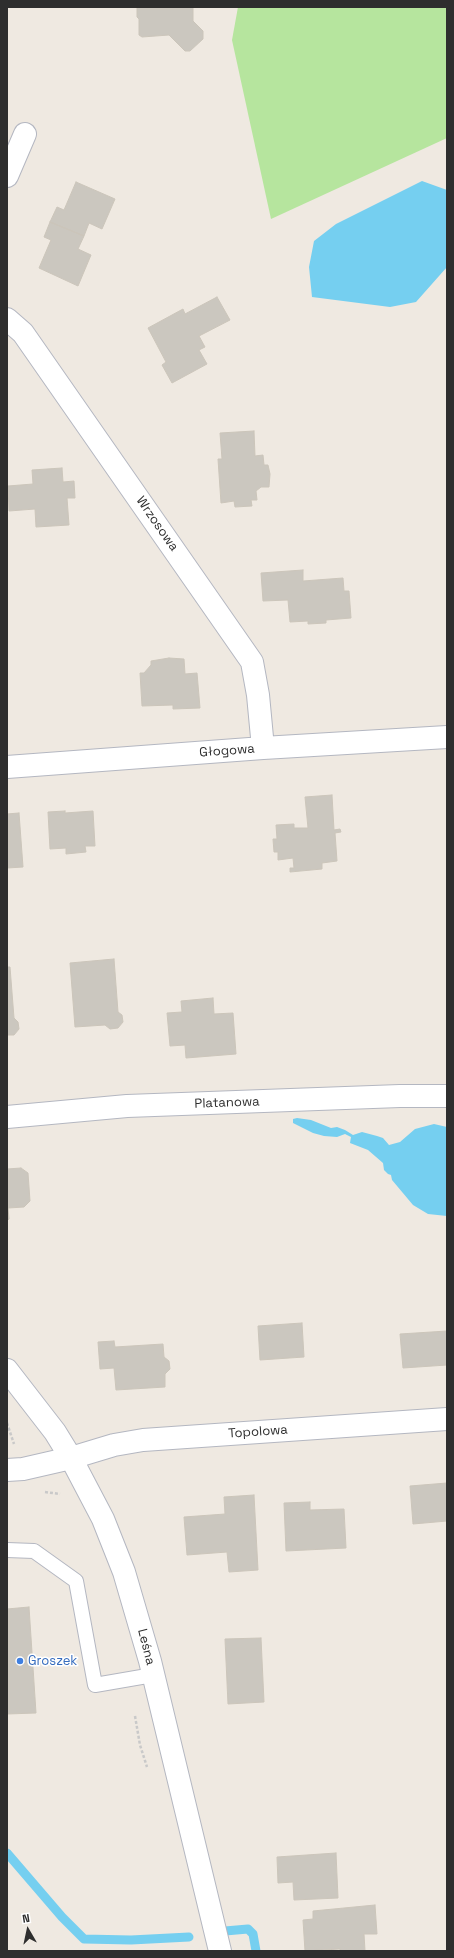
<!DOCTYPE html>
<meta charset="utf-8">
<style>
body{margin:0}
#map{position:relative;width:454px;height:1958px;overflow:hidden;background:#efe9e1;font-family:"Space Grotesk",sans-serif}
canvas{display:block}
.frame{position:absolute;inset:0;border:8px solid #2e2e2e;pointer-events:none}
.north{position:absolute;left:8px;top:1910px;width:40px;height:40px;-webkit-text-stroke:3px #fff;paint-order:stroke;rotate:351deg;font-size:11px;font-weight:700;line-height:16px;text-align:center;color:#2e2e2e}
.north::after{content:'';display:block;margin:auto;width:14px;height:18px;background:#2e2e2e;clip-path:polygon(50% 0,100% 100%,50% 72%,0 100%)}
</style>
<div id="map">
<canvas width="454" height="1958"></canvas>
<div class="frame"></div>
<div class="north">N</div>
</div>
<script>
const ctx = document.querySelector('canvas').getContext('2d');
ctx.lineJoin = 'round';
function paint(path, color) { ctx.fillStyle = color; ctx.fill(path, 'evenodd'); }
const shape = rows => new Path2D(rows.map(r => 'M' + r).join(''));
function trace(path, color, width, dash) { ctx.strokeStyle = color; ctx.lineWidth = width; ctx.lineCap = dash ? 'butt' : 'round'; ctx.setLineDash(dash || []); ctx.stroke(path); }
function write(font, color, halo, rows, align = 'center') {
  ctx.font = font + ' "Space Grotesk",sans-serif'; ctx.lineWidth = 3; ctx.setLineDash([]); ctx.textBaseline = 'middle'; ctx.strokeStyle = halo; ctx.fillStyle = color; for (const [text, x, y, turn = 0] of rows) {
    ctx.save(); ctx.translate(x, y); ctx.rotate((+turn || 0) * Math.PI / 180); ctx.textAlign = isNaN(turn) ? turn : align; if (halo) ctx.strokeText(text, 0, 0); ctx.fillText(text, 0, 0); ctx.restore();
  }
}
paint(shape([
 [238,7,447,7,447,138,271,219,232,40]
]), '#b6e59e');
paint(shape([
 [422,181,447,190,447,267,416,302,390,307,312,297,309,267,314,241,336,224],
 [297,1118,311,1120,331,1128,337,1127,345,1130,353,1135,362,1132,377,1136,383,1138,389,1145,400,1142,415,1129,434,1124,447,1127,447,1216,428,1214,413,1205,392,1180,391,1175,388,1174,384,1170,383,1163,368,1150,350,1143,351,1137,345,1134,337,1137,324,1136,313,1133,293,1123,293,1119]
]), '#75cff0');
trace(shape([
 [7,1853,62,1917,84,1939,131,1940,189,1937],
 [225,1931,248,1929,253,1934,256,1951]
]), '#75cff0', 9);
const building = shape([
 [137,7,193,7,193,21,203,31,203,39,190,51,185,51,169,35,142,37,139,35,139,19,137,17,137,7],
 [76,182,115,199,102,229,89,223,84,236,50,222,57,207,64,210,76,182],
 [50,222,84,236,78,249,91,255,78,286,39,268,51,240,44,237,50,222],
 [217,297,230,320,199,336,205,347,199,350,207,364,172,383,162,365,166,362,148,328,183,309,185,314,217,297],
 [254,431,255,456,263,455,264,465,268,465,270,474,269,487,261,487,256,491,257,500,251,500,252,506,235,507,234,501,221,503,218,459,222,459,220,433,254,431],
 [62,468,63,482,74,481,75,498,67,498,69,525,36,527,35,509,9,511,8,486,33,484,32,470,62,468],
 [303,570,303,581,343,578,344,591,349,591,351,618,326,620,326,623,308,624,308,621,290,622,288,600,263,601,261,573,303,570],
 [169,658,184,659,185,674,197,673,200,708,173,709,173,705,142,706,140,673,144,673,151,665,151,661,169,658],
 [332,795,334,830,340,829,341,832,335,833,337,861,322,863,322,869,290,872,290,868,294,868,293,858,278,860,278,852,274,852,273,839,277,839,276,825,294,824,294,828,308,828,305,797,332,795],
 [65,811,65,813,93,811,95,846,85,846,86,852,66,854,66,848,50,849,48,812,65,811],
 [19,813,23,867,7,868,7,814,19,813],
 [114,959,118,1012,122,1015,123,1022,118,1028,110,1029,105,1025,75,1027,70,963,114,959],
 [7,967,10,967,14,1018,18,1022,19,1029,14,1035,7,1035,7,967],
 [213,998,214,1014,233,1013,236,1054,186,1058,185,1045,170,1046,167,1013,182,1012,181,1001,213,998],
 [21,1168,28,1173,30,1201,24,1207,8,1208,9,1219,7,1221,7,1169,21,1168],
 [302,1323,304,1357,260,1360,258,1326,302,1323],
 [447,1331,447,1365,403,1368,400,1334,447,1331],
 [114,1341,115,1347,163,1344,164,1357,169,1361,170,1369,165,1374,165,1387,116,1390,114,1368,100,1369,98,1342,114,1341],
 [447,1483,447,1521,413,1524,410,1486,447,1483],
 [254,1495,258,1570,229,1572,227,1552,187,1555,184,1517,225,1514,224,1497,254,1495],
 [310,1502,310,1510,344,1509,346,1548,286,1551,284,1503,310,1502],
 [29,1607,36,1713,7,1714,7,1609,29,1607],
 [261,1638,264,1702,228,1704,225,1639,261,1638],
 [336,1853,338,1898,294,1900,293,1882,278,1883,277,1857,336,1853],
 [375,1905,377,1934,364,1934,365,1951,340,1951,340,1949,305,1951,303,1920,313,1919,313,1911,375,1905]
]);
paint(building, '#cbc7bf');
trace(building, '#cbc5ba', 1);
const lane = shape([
 [7,1550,34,1551,76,1581,95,1685,153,1675]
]);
const street = shape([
 [7,176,25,134],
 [7,319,23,333,252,662,258,695,263,748],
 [7,767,263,748,447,737],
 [7,1117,127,1106,400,1096,447,1096],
 [7,1370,55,1432,71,1458,103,1519,124,1572,150,1661,220,1951],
 [7,1470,23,1469,71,1458,114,1445,143,1440,447,1419]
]);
trace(lane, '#b4b7c1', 16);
trace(street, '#b4b7c1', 24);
trace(shape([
 [7,1423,14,1444],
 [45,1492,60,1494],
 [135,1716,140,1745,147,1767]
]), '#c9c9c9', 2.5, [3, 2]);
trace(lane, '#fff', 14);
trace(street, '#fff', 22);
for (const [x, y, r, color] of [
 [20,1661,4,"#3f7fe0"]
]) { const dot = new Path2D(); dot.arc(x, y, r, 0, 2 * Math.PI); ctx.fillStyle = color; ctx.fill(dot); trace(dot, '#fff', 1.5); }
write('13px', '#2e2e2e', '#fff', [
 ["Wrzosowa",157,524,55],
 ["Głogowa",227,751,-4],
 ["Platanowa",227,1103,-2],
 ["Topolowa",258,1432,-4],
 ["Leśna",146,1647,76]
]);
write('13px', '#366cbe', '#fff', [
 ["Groszek",28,1661]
], 'left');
</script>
